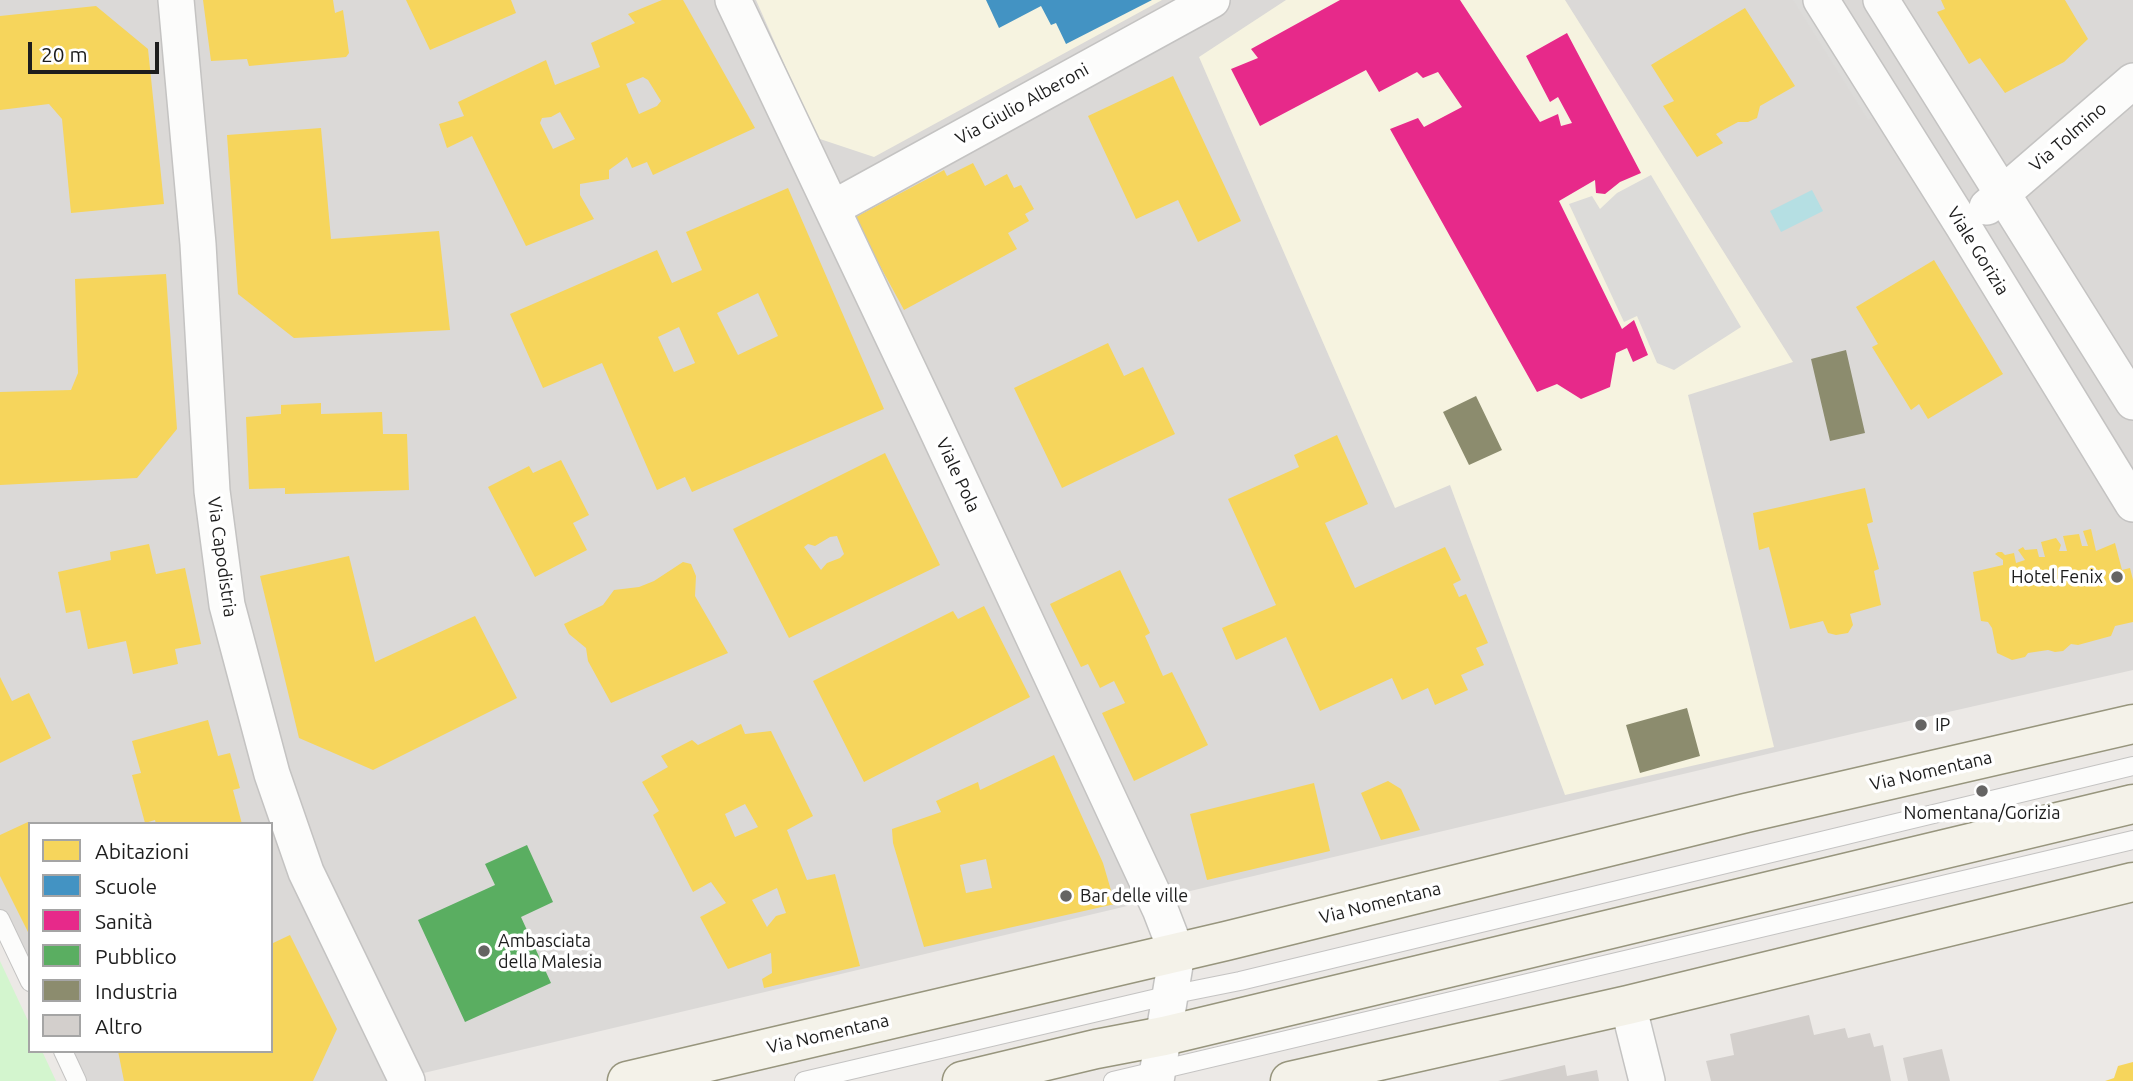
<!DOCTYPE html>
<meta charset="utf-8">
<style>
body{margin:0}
#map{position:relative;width:2133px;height:1081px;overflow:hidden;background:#ece9e6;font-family:Ubuntu,sans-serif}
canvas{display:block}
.legend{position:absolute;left:28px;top:822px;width:245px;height:231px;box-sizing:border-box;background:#fff;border:2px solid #a5a5a5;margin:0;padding:9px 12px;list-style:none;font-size:21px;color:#1d1d1d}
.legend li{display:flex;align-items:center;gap:14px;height:35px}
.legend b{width:35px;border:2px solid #a5a5a5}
.scale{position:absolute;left:28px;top:42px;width:131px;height:32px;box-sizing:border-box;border:4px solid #1d1d1d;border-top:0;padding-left:9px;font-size:21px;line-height:24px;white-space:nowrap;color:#1d1d1d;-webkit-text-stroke:5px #fff;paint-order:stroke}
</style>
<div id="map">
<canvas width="2133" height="1081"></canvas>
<ul class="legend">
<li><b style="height:19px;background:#f6d55c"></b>Abitazioni</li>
<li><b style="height:19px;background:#4393c3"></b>Scuole</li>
<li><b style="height:19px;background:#e7298a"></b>Sanità</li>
<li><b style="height:19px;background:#5aae61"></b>Pubblico</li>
<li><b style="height:19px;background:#8c8c6e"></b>Industria</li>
<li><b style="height:19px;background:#d3cfcc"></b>Altro</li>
</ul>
<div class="scale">20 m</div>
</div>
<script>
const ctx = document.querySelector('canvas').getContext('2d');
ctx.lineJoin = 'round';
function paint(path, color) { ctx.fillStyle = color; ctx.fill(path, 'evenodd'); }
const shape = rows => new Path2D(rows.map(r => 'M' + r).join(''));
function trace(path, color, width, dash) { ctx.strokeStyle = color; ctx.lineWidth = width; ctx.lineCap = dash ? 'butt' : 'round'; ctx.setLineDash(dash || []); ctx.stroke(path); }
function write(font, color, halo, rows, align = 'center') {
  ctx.font = font + ' Ubuntu,sans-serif'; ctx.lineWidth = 7; ctx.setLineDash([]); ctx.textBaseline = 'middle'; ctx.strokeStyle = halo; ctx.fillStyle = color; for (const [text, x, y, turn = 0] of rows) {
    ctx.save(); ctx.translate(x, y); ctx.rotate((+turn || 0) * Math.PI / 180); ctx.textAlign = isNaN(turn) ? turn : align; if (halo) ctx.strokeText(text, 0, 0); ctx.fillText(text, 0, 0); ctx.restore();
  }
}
paint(shape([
 [0,0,2133,0,2133,670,1856,733,390,1081,68,1081,55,1051,271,1051,271,824,30,824,30,996,0,930]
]), '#dbd9d7');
paint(shape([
 [756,0,1162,0,874,157,817,138],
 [1286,0,1565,0,1793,362,1688,395,1774,747,1565,795,1450,485,1395,508,1199,57]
]), '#f6f3e0');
paint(shape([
 [0,961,30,1025,30,1051,42,1051,56,1081,0,1081]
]), '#d3f5ce');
paint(shape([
 [1793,0,1813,0,1882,112,1868,120],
 [1651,175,1741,327,1674,370,1657,363,1637,316,1624,322,1569,204,1592,196,1600,209,1617,193]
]), '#dcdbd9');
paint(shape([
 [1812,190,1823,211,1781,232,1770,211]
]), '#b5dfe3');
paint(shape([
 [203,0,333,0,335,13,343,10,349,53,346,57,249,66,247,59,211,61],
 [406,0,511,0,516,13,430,50],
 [662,0,683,0,755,128,653,175,647,162,632,168,627,157,609,170,609,179,580,184,580,195,594,219,526,246,472,136,447,148,439,124,464,116,458,102,546,60,555,85,600,67,591,43,635,23,628,14],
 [643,77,648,80,661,101,657,106,639,114,626,84],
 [560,112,575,139,553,149,540,123,542,118,551,117],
 [1941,0,2065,0,2088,39,2064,62,2005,93,1980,58,1969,64,1937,12,1945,9],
 [96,6,148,49,164,204,71,213,62,119,49,104,0,110,0,16],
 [1745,8,1795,86,1760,106,1757,118,1748,122,1738,122,1716,134,1723,143,1697,157,1663,106,1674,101,1651,65],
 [1173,76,1241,221,1198,242,1178,200,1136,219,1088,116],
 [321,128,331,239,439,231,450,330,294,338,238,294,227,135],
 [973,163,985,186,1007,174,1014,188,1021,185,1034,209,1025,214,1029,221,1008,233,1017,249,904,310,854,218,944,170,947,176],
 [788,188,884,409,692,492,685,477,657,490,602,363,543,388,510,314,657,250,672,283,702,270,686,232],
 [758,293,778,336,738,355,717,313],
 [679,327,695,363,674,372,658,337],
 [1934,260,2003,374,1928,419,1919,404,1911,410,1872,347,1878,344,1856,307],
 [166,274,177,429,137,478,0,485,0,392,71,390,78,373,75,279],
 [1108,343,1124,376,1143,367,1175,434,1062,488,1014,388],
 [321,403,321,414,382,412,383,434,407,434,409,490,285,494,285,488,249,489,246,417,281,414,281,405],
 [1337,435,1368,504,1325,523,1355,588,1445,547,1461,580,1453,584,1459,597,1466,594,1488,643,1476,648,1484,665,1461,675,1468,690,1435,705,1428,688,1402,700,1392,678,1320,711,1286,637,1236,660,1222,628,1276,605,1228,499,1299,467,1294,455],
 [885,453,940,565,789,638,733,529],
 [837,536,844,554,840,558,827,563,821,570,804,547,808,544,815,546,830,537],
 [561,460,589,515,573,523,587,550,535,577,488,487,529,466,533,473],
 [1865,488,1873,522,1867,524,1879,569,1874,571,1881,605,1850,614,1853,625,1848,633,1836,635,1828,633,1823,621,1790,629,1769,547,1759,550,1753,513],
 [2091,529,2096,551,2115,543,2122,570,2130,568,2133,580,2133,622,2115,626,2111,636,2078,645,2071,644,2063,651,2055,652,2048,650,2028,653,2025,657,2012,660,1997,653,1992,628,1988,622,1981,621,1973,572,2003,565,2003,560,1995,554,1998,552,2002,552,2005,555,2014,553,2016,563,2025,560,2018,550,2023,547,2025,550,2037,549,2039,557,2045,557,2041,542,2056,538,2061,545,2059,551,2067,551,2063,536,2079,534,2082,546,2088,546,2083,531],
 [149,544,156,574,185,568,201,644,175,649,178,664,133,674,126,641,88,649,80,610,66,613,58,572,111,560,110,552],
 [349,556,375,662,475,616,517,698,373,770,299,738,260,576],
 [683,562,691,564,696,576,695,596,728,653,611,703,588,661,586,648,569,634,564,624,603,605,614,590,639,587,654,581],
 [1120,570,1150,633,1145,636,1163,676,1172,672,1208,745,1134,781,1102,713,1125,703,1114,681,1100,688,1088,664,1081,667,1050,604],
 [984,606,1030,697,864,782,813,681,953,611,958,619],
 [0,677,12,701,29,693,51,738,0,763],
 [208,720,218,756,230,753,240,788,233,790,242,824,156,824,155,820,145,823,132,775,141,773,132,741],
 [741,724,745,734,771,731,813,816,787,830,807,880,835,874,860,966,764,988,762,979,772,973,771,953,728,969,700,917,726,903,711,882,693,892,653,815,659,811,642,782,668,767,661,756,692,740,698,745],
 [745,804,758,827,735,837,725,814],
 [777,888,786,913,776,916,767,927,752,900],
 [1054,755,1103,863,1115,904,924,947,893,843,892,829,941,812,936,801,978,782,980,790],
 [986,859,992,888,966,893,960,865],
 [1388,781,1401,789,1420,830,1381,840,1361,793],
 [1314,783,1330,851,1207,880,1190,814],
 [28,822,30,825,30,936,0,876,0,835],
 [290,935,337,1029,313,1081,124,1081,118,1051,271,1051,271,944],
 [2133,1062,2133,1081,2105,1081,2114,1078,2118,1066]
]), '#f6d55c');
paint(shape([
 [986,0,1152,0,1066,44,1056,23,1051,25,1041,6,999,28]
]), '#4393c3');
paint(shape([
 [1340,0,1460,0,1540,122,1558,114,1561,126,1572,123,1558,97,1550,102,1526,56,1567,33,1641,173,1620,182,1605,194,1596,193,1595,180,1559,201,1622,329,1634,320,1648,355,1633,362,1627,348,1616,353,1610,387,1581,399,1557,384,1537,392,1390,129,1418,118,1424,127,1462,107,1438,72,1423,78,1417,72,1379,92,1366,70,1260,126,1231,69,1258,58,1251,49]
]), '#e7298a');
paint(shape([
 [527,845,553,902,521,917,551,983,465,1022,418,920,495,885,485,864]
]), '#5aae61');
paint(shape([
 [1846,350,1865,433,1830,441,1811,359],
 [1476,396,1502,450,1469,465,1443,412],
 [1687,708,1700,756,1640,773,1626,725]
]), '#8c8c6e');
paint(shape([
 [1809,1015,1814,1035,1845,1028,1848,1038,1870,1033,1874,1047,1883,1045,1891,1081,1711,1081,1706,1061,1734,1055,1730,1034],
 [1942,1049,1950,1081,1908,1081,1903,1058],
 [1565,1065,1567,1076,1597,1070,1599,1081,1498,1081]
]), '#d3cfcc');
const lane = shape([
 [0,919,30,982],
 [63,1051,77,1081],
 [804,1081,1170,995,1240,981,2133,766],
 [1113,1081,2133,840]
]);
const street = shape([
 [176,0,198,244,212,491,227,605,272,774,306,872,407,1081],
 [733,0,930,415,1160,909,1177,953,1156,1081],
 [1821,0,1963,226,2133,504],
 [1881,0,2133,402],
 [1987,207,2133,81],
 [833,208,1212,0],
 [1628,1005,1647,1081]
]);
const secondary = shape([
 [627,1081,1226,941,1746,813,2133,724],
 [962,1081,1096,1049,1164,1036,2133,804],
 [1290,1081,1628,1005,2133,882]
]);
trace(lane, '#c4c3c2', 20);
trace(street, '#c4c3c2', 38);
trace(secondary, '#97957d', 41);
trace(lane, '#fcfcfb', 18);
trace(street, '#fcfcfb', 35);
trace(secondary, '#f4f2e9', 38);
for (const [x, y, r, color] of [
 [2117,577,7,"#656463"],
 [1921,725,7,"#656463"],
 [1982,791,7,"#656463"],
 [1066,896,7,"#656463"],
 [484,951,7,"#656463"]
]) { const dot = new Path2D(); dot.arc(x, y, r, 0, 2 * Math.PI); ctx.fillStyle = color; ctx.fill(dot); trace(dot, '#fff', 2.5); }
write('18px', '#1d1d1d', '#fff', [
 ["Via Giulio Alberoni",1022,104,-29],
 ["Via Tolmino",2068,137,-41],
 ["Viale Gorizia",1978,251,58],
 ["Viale Pola",958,475,65],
 ["Via Capodistria",222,557,82],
 ["Via Nomentana",1931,771,-13],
 ["Via Nomentana",1380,903,-14],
 ["Via Nomentana",828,1034,-13]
]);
write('18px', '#1d1d1d', '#fff', [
 ["Hotel Fenix",2103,577,"right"],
 ["IP",1935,725],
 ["Nomentana/Gorizia",1982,813,"center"],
 ["Bar delle ville",1080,896],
 ["Ambasciata",498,941],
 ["della Malesia",498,962]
], 'left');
</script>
